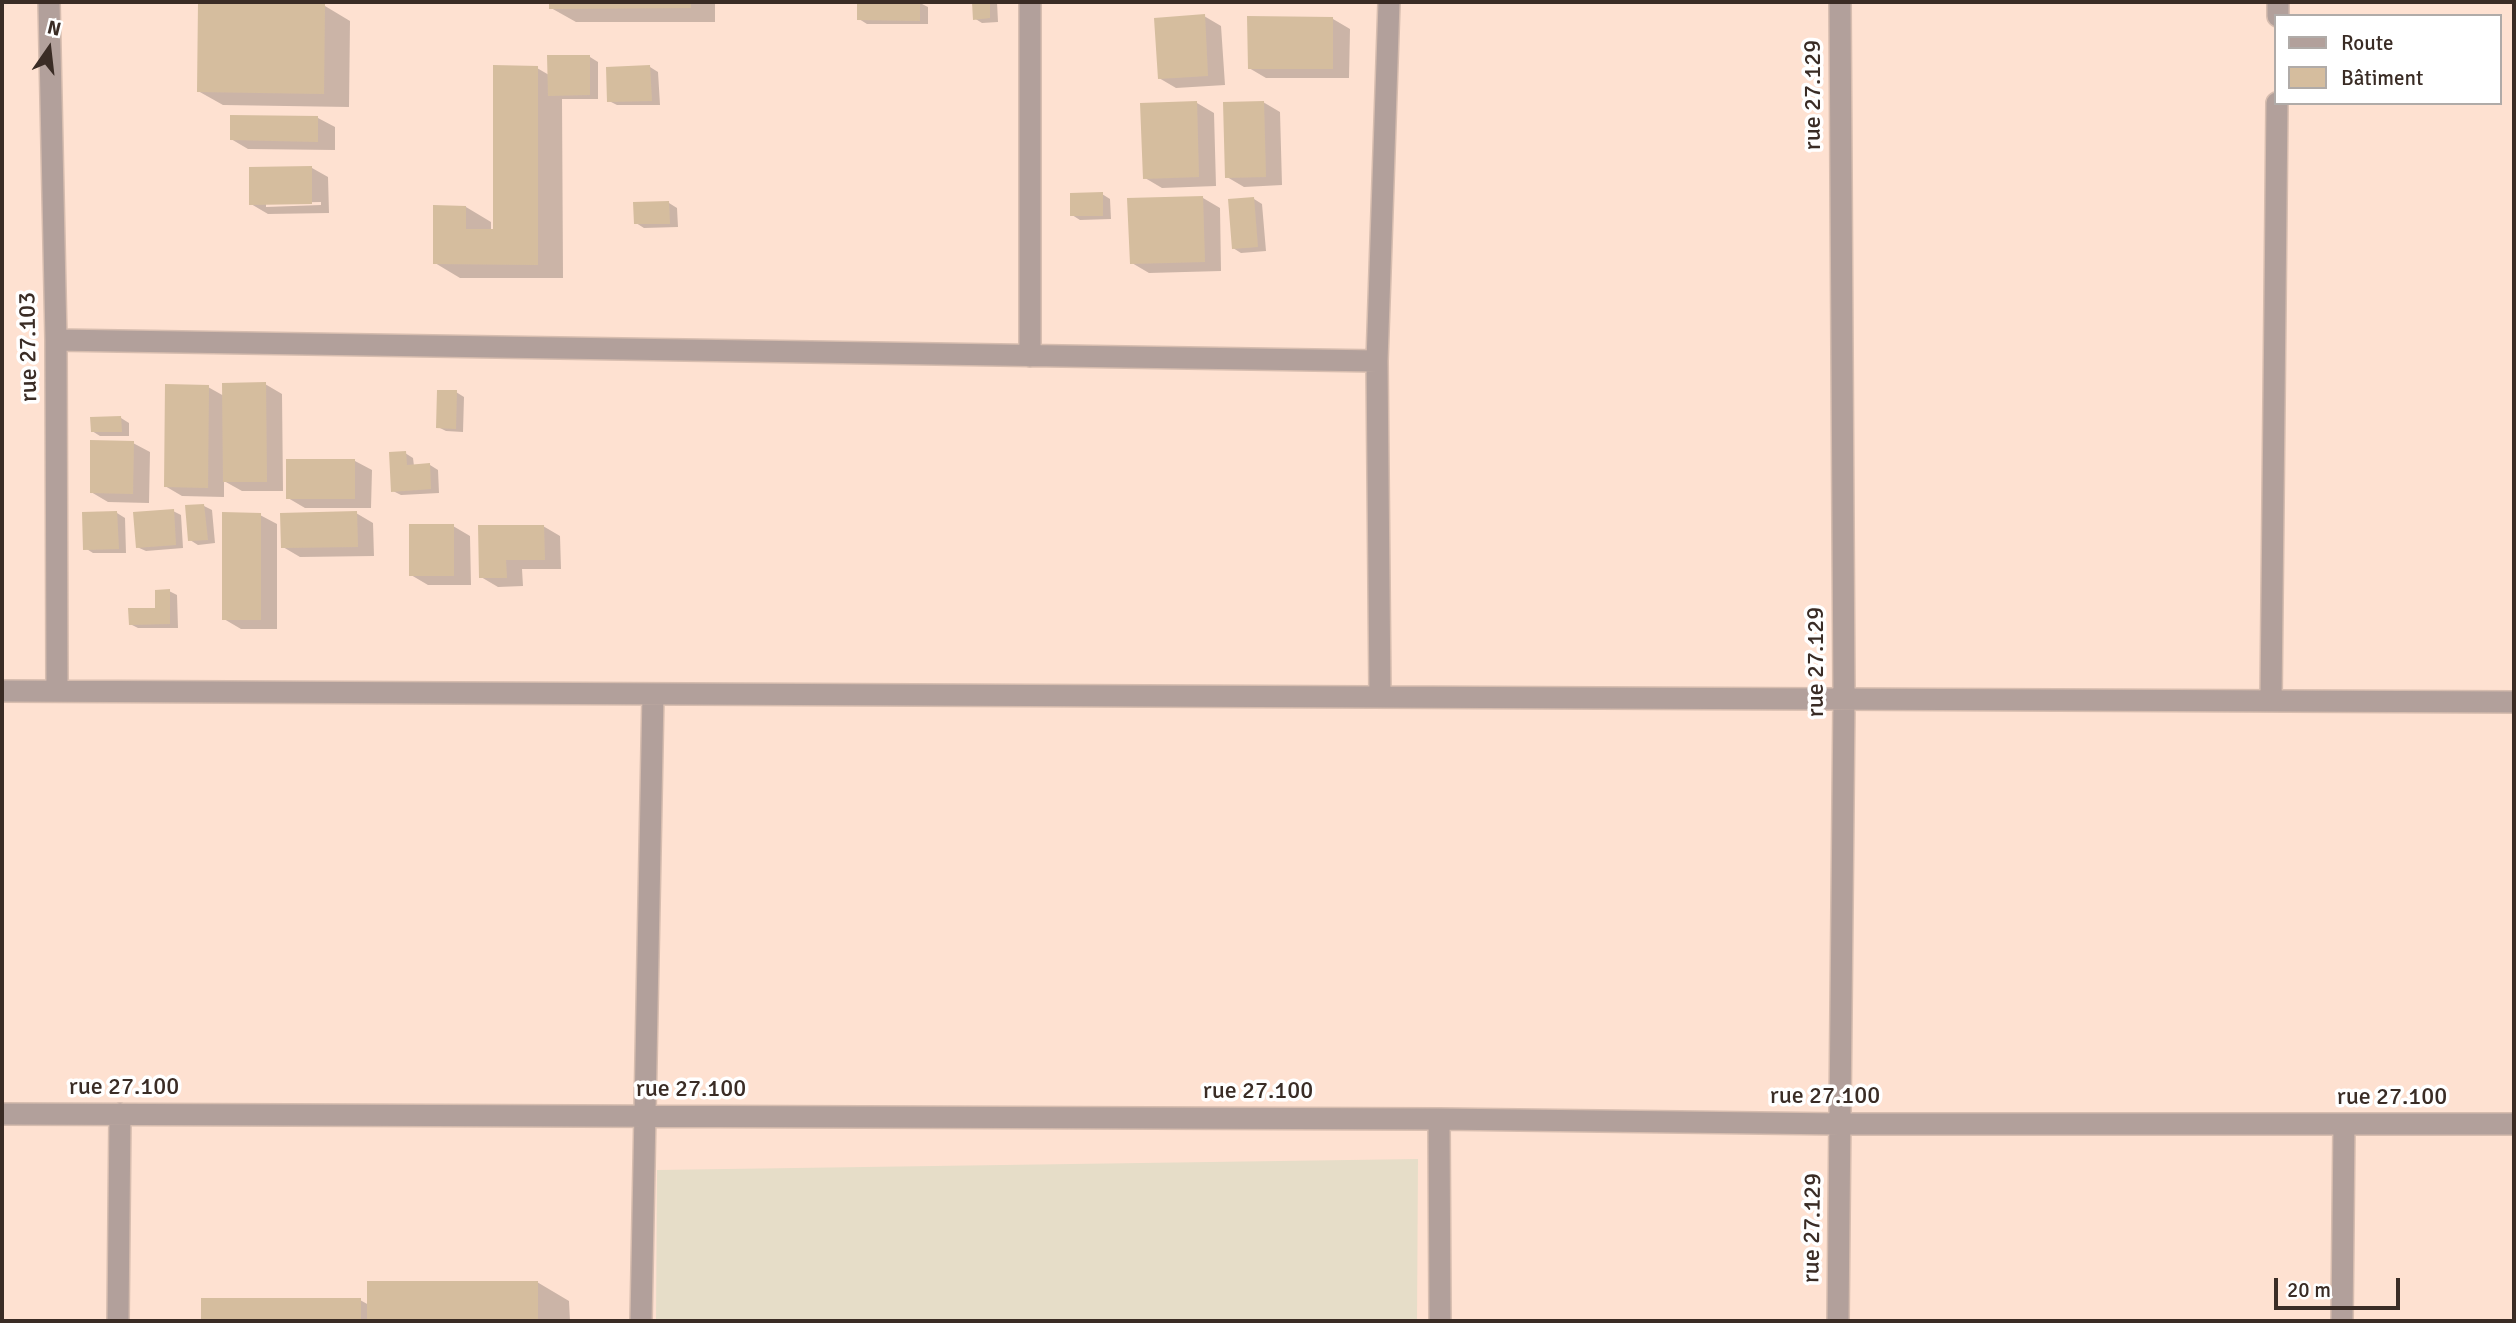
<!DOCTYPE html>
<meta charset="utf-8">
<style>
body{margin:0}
#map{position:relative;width:2516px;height:1323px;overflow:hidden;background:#fee1d1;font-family:Signika,sans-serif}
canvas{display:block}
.frame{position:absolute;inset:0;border:4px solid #3a2c25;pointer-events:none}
.legend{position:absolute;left:2274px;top:14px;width:228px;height:91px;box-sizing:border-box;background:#fff;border:2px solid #b0aba8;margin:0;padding:9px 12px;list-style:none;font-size:21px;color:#3a2c25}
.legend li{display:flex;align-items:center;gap:14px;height:35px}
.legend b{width:35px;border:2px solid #b0aba8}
.north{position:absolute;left:14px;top:14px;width:70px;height:70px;-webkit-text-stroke:5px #fff;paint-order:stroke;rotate:14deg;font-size:19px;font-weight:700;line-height:28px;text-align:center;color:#3a2c25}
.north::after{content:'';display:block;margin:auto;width:24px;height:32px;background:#3a2c25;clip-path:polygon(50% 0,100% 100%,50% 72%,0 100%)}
.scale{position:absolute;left:2274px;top:1278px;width:126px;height:32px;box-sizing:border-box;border:4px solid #3a2c25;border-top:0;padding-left:9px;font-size:21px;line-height:24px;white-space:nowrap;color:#3a2c25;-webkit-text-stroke:5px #fff;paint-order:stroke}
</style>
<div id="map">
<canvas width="2516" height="1323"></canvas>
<div class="frame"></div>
<ul class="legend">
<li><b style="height:9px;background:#b2a09b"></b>Route</li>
<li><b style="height:19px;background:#d5bd9e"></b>Bâtiment</li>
</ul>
<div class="north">N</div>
<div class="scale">20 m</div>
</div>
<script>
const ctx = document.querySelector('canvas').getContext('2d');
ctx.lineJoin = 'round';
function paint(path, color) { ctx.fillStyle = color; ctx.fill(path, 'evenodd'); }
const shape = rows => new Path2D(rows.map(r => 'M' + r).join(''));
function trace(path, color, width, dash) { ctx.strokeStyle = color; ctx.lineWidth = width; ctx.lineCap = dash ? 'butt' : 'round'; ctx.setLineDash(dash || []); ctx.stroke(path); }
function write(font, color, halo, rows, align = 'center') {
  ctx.font = font + ' Signika,sans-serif'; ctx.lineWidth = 7; ctx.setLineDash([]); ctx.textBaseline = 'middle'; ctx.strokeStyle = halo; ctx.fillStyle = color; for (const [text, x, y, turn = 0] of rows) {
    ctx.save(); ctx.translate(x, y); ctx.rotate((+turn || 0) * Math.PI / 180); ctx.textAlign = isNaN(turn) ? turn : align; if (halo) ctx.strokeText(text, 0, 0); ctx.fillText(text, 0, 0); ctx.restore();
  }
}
paint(shape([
 [1418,1159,1417,1321,656,1321,657,1170]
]), '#e6ddc8');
paint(shape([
 [551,2,715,2,715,22,576,22,551,8],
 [974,2,997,2,998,22,982,23,974,18],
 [920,3,928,7,928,24,867,24,859,19],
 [325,6,350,21,349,107,223,105,198,91],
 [1204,16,1221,26,1225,85,1176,88,1159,78],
 [1333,19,1350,29,1349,78,1266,78,1249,68],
 [590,57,598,62,598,99,562,99,563,278,460,278,435,263,466,207,491,222,491,231,495,231,537,68,549,75],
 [650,67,658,72,660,105,617,105,609,101],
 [1263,102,1280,112,1282,185,1244,187,1227,177],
 [1197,103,1214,113,1216,186,1162,188,1145,178],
 [318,118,335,127,335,150,248,149,231,139],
 [312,168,328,177,329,213,268,214,251,204],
 [321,202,321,205,266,207,266,203],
 [1102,194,1110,199,1111,219,1080,220,1072,215],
 [1203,198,1220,208,1221,271,1149,273,1132,263],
 [1254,199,1262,204,1266,251,1241,253,1233,248],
 [669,203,677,208,678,227,644,228,636,223],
 [265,384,282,394,283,491,242,491,224,481,224,497,182,496,165,486,208,387,224,396],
 [456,392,464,397,463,432,446,431,438,427],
 [121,418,129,423,129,436,100,436,92,431],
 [133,443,150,452,149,503,108,502,91,492],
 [405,453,413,458,414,466,430,465,438,470,439,493,401,495,393,491],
 [355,461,372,470,371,508,305,508,288,498],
 [204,506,212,510,215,543,198,545,190,540],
 [173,511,181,515,183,548,146,551,137,547],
 [117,513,125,518,126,553,93,553,85,548],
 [356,513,373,523,374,556,300,557,283,547],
 [260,515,277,524,277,629,241,629,224,619],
 [453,526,470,536,471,585,428,585,411,575],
 [543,526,560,536,561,569,522,569,523,586,498,587,481,577],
 [169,591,177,595,178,628,138,628,130,624,157,609],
 [537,1282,569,1301,570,1321,202,1321,203,1299,360,1300,369,1305]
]), '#0003');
paint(shape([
 [198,2,325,4,324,94,197,92],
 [549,2,691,2,691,8,549,9],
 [857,2,920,2,920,21,857,20],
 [972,2,990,2,990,18,973,20],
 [1205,14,1208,76,1158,79,1154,18],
 [1247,16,1333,17,1333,69,1248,69],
 [547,55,590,55,590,95,548,96],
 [493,65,538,66,538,265,433,264,433,205,466,206,466,229,493,229],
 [650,65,652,101,607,102,606,67],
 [1197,101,1199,177,1143,179,1140,103],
 [1264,101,1266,177,1225,178,1223,102],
 [230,115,318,116,318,142,230,140],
 [312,166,312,204,249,205,249,167],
 [1103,192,1103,216,1070,216,1070,193],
 [1203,196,1205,262,1130,264,1127,198],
 [1254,197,1258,247,1232,249,1228,199],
 [669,201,670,224,634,224,633,202],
 [266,382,267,482,223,482,222,383],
 [165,384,209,385,208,488,164,487],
 [437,390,457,390,456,429,436,428],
 [121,416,122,432,91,432,90,417],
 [90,440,134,441,133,494,90,493],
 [406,451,407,465,430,463,431,489,391,492,389,452],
 [286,459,355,459,355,499,286,499],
 [204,504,208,540,188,541,185,505],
 [174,509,176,545,136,548,133,512],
 [117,511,119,549,83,550,82,512],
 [357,511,358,547,281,548,280,513],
 [222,512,261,513,261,620,222,620],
 [409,524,454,524,454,576,409,576],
 [478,525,544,525,545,560,506,560,507,578,479,578],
 [170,589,170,624,129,625,128,608,155,608,155,590],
 [367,1281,538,1281,538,1321,367,1321],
 [201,1298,361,1298,361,1321,201,1321]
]), '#d5bd9e');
const street = shape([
 [49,2,56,340,57,691],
 [2278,16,2278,2],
 [56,340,1377,361],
 [1030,356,1030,2],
 [2,691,2514,702],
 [1380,697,1377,361,1389,2],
 [2271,701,2277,103],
 [2,1114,1439,1119,1840,1124,2514,1124],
 [1439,1119,1440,1321],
 [118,1321,120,1114],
 [641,1321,653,694],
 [1838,1321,1844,699,1840,2],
 [2342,1321,2344,1124]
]);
trace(street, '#d7bdaf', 24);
trace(street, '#b2a09b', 21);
write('24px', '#3a2c25', '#fff', [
 ["rue 27.129",1814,95,-90],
 ["rue 27.103",29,347,-91],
 ["rue 27.129",1817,662,-90],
 ["rue 27.100",124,1088],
 ["rue 27.100",691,1090],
 ["rue 27.100",1258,1092],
 ["rue 27.100",1825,1097],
 ["rue 27.100",2392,1098],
 ["rue 27.129",1813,1228,-89]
]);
</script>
